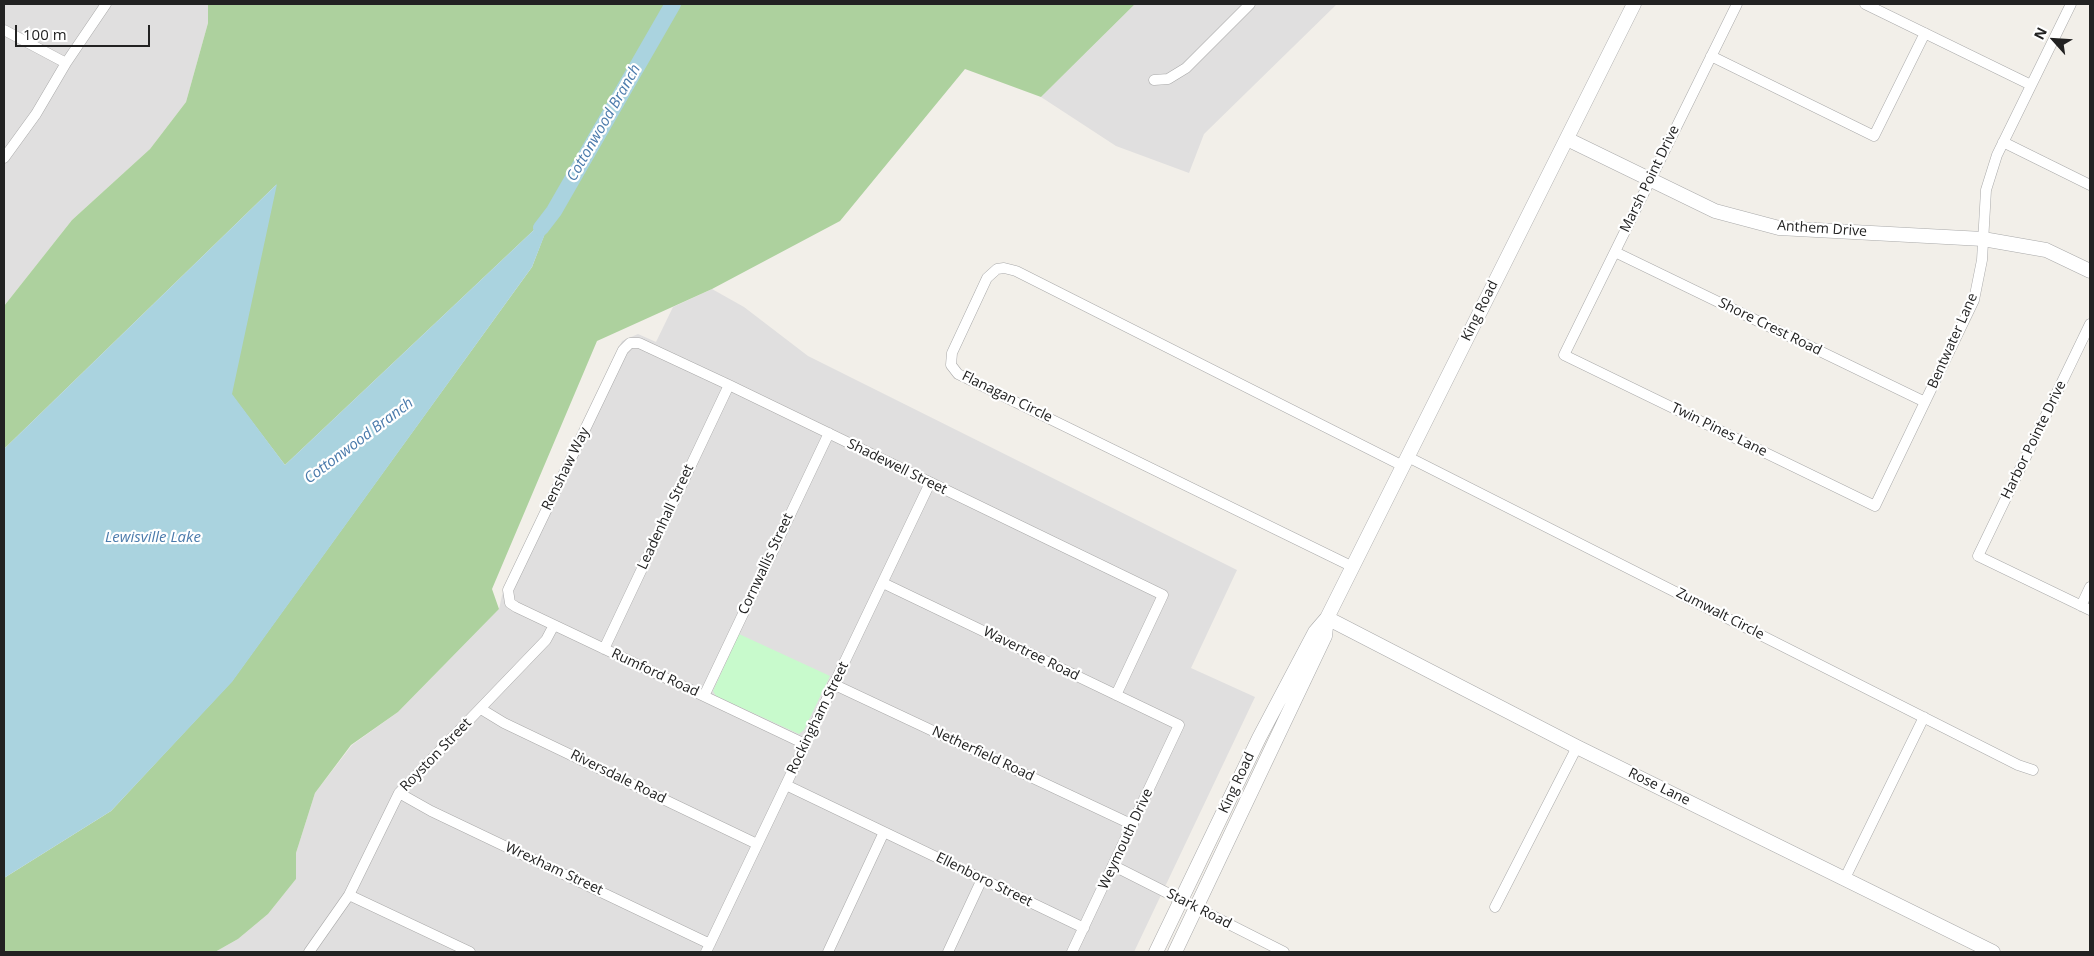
<!DOCTYPE html>
<style>
body{margin:0}
#map{position:relative;width:2094px;height:956px;overflow:hidden;background:#f2efe9;font-family:"Open Sans",sans-serif}
canvas{display:block}
.frame{position:absolute;inset:0;border:5px solid #222;pointer-events:none}
.north{position:absolute;left:2029px;top:15px;width:50px;height:50px;-webkit-text-stroke:4px #fff;paint-order:stroke;rotate:296deg;font-size:14px;font-weight:700;line-height:20px;text-align:center;color:#222}
.north::after{content:'';display:block;margin:auto;width:18px;height:22px;background:#222;clip-path:polygon(50% 0,100% 100%,50% 72%,0 100%)}
.scale{position:absolute;left:15px;top:25px;width:135px;height:22px;box-sizing:border-box;border:2px solid #222;border-top:0;padding-left:6px;font-size:15px;line-height:18px;white-space:nowrap;color:#222;-webkit-text-stroke:4px #fff;paint-order:stroke}
</style>
<div id="map">
<canvas width="2094" height="956"></canvas>
<div class="frame"></div>
<div class="north">N</div>
<div class="scale">100 m</div>
</div>
<script>
const ctx = document.querySelector('canvas').getContext('2d');
ctx.lineJoin = 'round';
function paint(path, color) { ctx.fillStyle = color; ctx.fill(path, 'evenodd'); }
const shape = rows => new Path2D(rows.map(r => 'M' + r).join(''));
function trace(path, color, width, dash) { ctx.strokeStyle = color; ctx.lineWidth = width; ctx.lineCap = dash ? 'butt' : 'round'; ctx.setLineDash(dash || []); ctx.stroke(path); }
function write(font, color, halo, rows, align = 'center') {
  ctx.font = font + ' "Open Sans",sans-serif'; ctx.lineWidth = 4.5; ctx.setLineDash([]); ctx.textBaseline = 'middle'; ctx.strokeStyle = halo; ctx.fillStyle = color; for (const [text, x, y, turn = 0] of rows) {
    ctx.save(); ctx.translate(x, y); ctx.rotate((+turn || 0) * Math.PI / 180); ctx.textAlign = isNaN(turn) ? turn : align; if (halo) ctx.strokeText(text, 0, 0); ctx.fillText(text, 0, 0); ctx.restore();
  }
}
paint(shape([
 [4,4,208,4,208,23,186,102,150,149,72,220,4,306],
 [1135,4,1337,4,1204,134,1189,173,1116,146,1041,97],
 [712,289,744,307,808,356,1237,570,1191,668,1255,697,1134,952,215,952,238,939,268,914,296,879,296,853,315,793,352,745,398,712,499,609,503,591,622,341,638,334,656,342,673,307]
]), '#e0dfdf');
paint(shape([
 [208,4,1135,4,1041,97,965,69,840,221,712,289,597,341,492,589,499,609,398,712,351,745,315,793,296,853,296,879,268,914,238,939,215,952,4,952,4,878,111,811,232,681,532,267,553,212,285,465,231,394,276,185,4,449,4,306,72,220,150,149,186,102,208,23]
]), '#add19e');
paint(shape([
 [739,634,830,676,804,730,799,734,716,696,713,691]
]), '#c8facc');
paint(shape([
 [277,184,232,394,285,465,554,211,532,267,232,682,111,811,4,878,4,449]
]), '#aad3df');
trace(shape([
 [541,228,554,211,673,4]
]), '#aad3df', 16);
const minor = shape([
 [1737,4,1564,355,1875,506,1974,300,1982,260,1986,190,1997,155,2071,4],
 [1865,4,2031,85],
 [4,30,66,63],
 [1711,56,1874,136,1925,33],
 [1154,80,1168,79,1186,68,1250,4],
 [2003,142,2090,185],
 [4,158,36,114,66,63,106,4],
 [1615,252,1925,402],
 [2090,324,1978,556,2090,610],
 [1408,457,2018,765,2033,770],
 [1353,567,958,374,951,365,952,353,987,278,997,269,1004,268,1016,271,1403,466],
 [883,583,1179,725,1072,952],
 [2081,606,2090,587],
 [604,649,729,385],
 [833,684,1133,825],
 [704,696,829,433],
 [481,709,504,723,757,844],
 [805,744,516,607,510,603,508,590,623,350,630,343,639,343,729,385,1163,595,1116,695],
 [786,785,1084,928],
 [399,793,431,811,710,944],
 [1114,866,1284,952],
 [1845,878,1924,717],
 [349,895,470,952],
 [1495,907,1577,747],
 [309,952,349,895,399,793,546,640,554,625],
 [706,952,930,483],
 [828,952,884,832],
 [948,952,982,879]
]);
const tertiary = shape([
 [1567,139,1715,211,1779,228,1983,239,2046,250,2090,271],
 [1327,618,1577,747,1993,952],
 [1156,952,1259,738,1315,632,1327,618,1634,4],
 [1175,952,1325,636,1327,618]
]);
trace(minor, '#a9a9a9', 11);
trace(tertiary, '#a9a9a9', 15);
trace(minor, '#fff', 10);
trace(tertiary, '#fff', 14);
write('14px', '#222', '#fff', [
 ["Marsh Point Drive",1650,179,-64],
 ["Anthem Drive",1822,229,4],
 ["King Road",1480,311,-64],
 ["Shore Crest Road",1770,327,26],
 ["Bentwater Lane",1953,341,-66],
 ["Flanagan Circle",1007,397,26],
 ["Twin Pines Lane",1719,430,26],
 ["Harbor Pointe Drive",2034,440,-64],
 ["Shadewell Street",897,467,26],
 ["Renshaw Way",566,469,-64],
 ["Leadenhall Street",666,517,-65],
 ["Cornwallis Street",766,564,-65],
 ["Zumwalt Circle",1720,614,27],
 ["Wavertree Road",1031,654,26],
 ["Rumford Road",655,673,25],
 ["Rockingham Street",818,718,-64],
 ["Netherfield Road",983,754,25],
 ["Royston Street",436,755,-46],
 ["Riversdale Road",618,777,26],
 ["King Road",1237,783,-65],
 ["Rose Lane",1659,787,26],
 ["Weymouth Drive",1126,839,-65],
 ["Wrexham Street",554,869,25],
 ["Ellenboro Street",984,880,26],
 ["Stark Road",1199,909,27]
]);
write('italic 15px', '#4a7aab', '#fff', [
 ["Cottonwood Branch",604,123,-60],
 ["Cottonwood Branch",359,441,-37],
 ["Lewisville Lake",153,538]
]);
</script>
